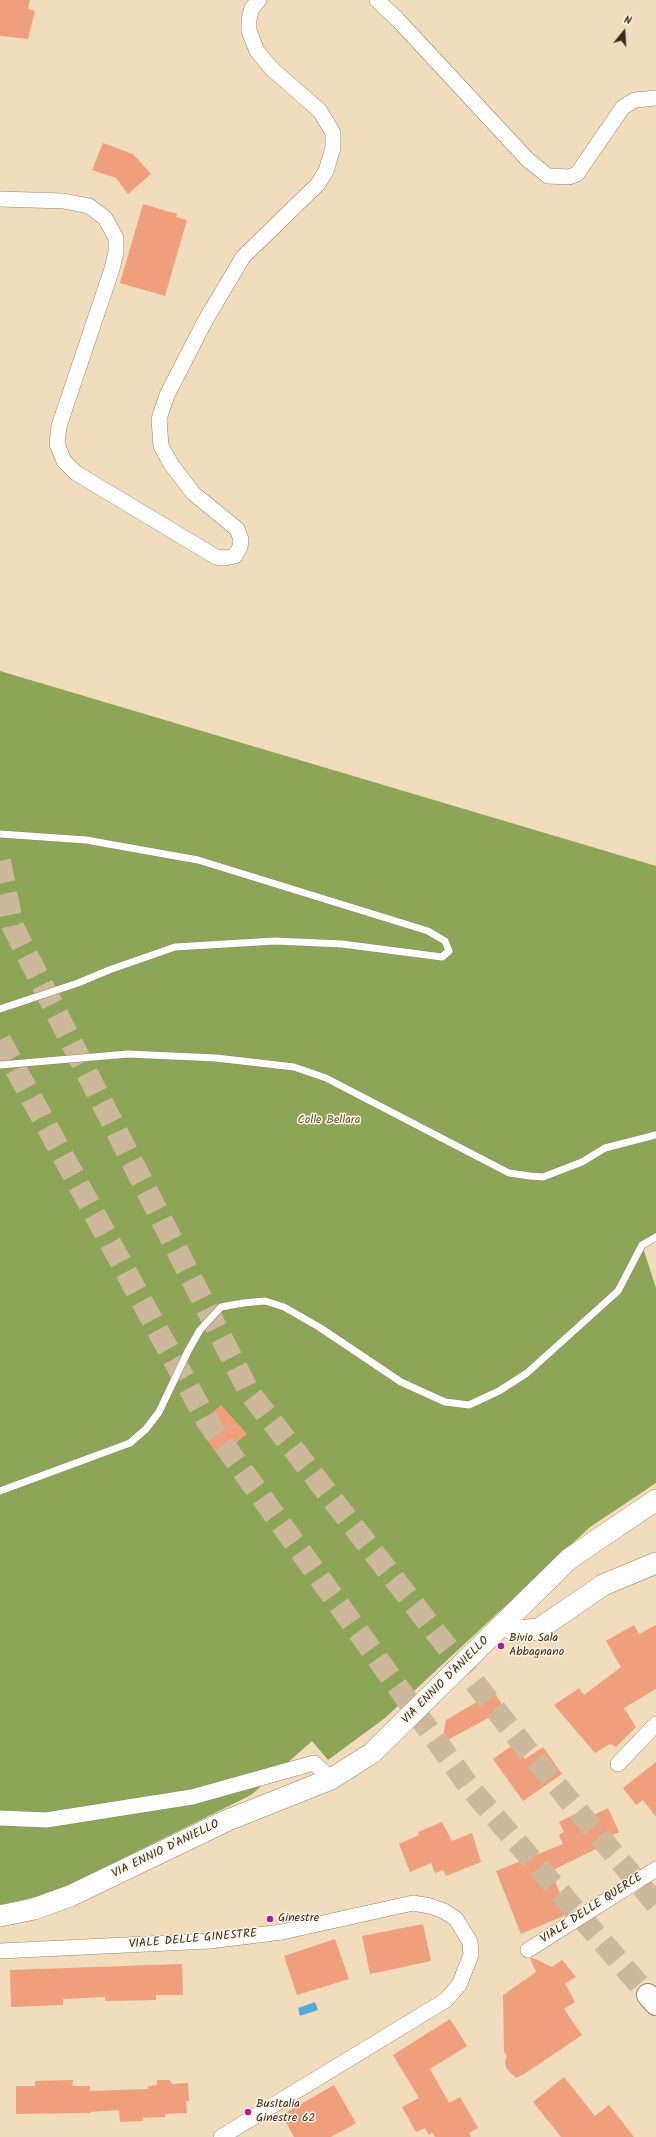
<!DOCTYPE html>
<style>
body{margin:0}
#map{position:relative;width:656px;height:2137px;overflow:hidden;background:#f1dcbb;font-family:Kalam,sans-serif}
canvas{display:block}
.north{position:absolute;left:604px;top:12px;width:40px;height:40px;-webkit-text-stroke:3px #fcf5e5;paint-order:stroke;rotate:18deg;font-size:11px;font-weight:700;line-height:16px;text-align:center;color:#3b2a1e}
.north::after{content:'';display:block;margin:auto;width:14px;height:18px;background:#3b2a1e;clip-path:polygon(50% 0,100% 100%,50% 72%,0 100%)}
</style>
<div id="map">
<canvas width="656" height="2137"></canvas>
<div class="north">N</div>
</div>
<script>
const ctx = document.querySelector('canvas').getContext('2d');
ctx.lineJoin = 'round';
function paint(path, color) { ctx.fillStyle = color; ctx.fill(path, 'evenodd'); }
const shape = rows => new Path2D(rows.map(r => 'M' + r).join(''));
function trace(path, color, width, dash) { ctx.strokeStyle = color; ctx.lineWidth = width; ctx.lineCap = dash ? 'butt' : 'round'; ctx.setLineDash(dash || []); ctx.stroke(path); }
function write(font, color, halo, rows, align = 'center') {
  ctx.font = font + ' Kalam,sans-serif'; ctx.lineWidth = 3; ctx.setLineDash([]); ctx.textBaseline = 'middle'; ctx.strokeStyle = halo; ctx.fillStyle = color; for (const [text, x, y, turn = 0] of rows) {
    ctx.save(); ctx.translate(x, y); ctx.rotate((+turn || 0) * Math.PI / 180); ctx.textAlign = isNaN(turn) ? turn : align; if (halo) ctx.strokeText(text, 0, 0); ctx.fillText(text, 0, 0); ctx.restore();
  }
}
paint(shape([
 [0,671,656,866,656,1237,642,1245,656,1288,656,1483,590,1527,385,1718,328,1760,312,1741,251,1795,53,1893,0,1905]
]), '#8ca557');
paint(shape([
 [315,2002,318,2010,300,2016,298,2008]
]), '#57abd3');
paint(shape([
 [0,0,30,0,28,9,35,11,28,39,0,36],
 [103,143,133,154,151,174,128,194,116,178,92,170],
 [143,204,177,214,176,217,187,220,165,296,120,283],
 [221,1405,247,1434,219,1457,204,1436,204,1429,207,1425,204,1420],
 [634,1625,639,1634,656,1625,656,1689,624,1708,636,1727,616,1747,610,1744,595,1753,554,1705,579,1688,584,1695,621,1667,606,1641],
 [494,1692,505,1709,442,1743,446,1720],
 [514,1744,525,1759,543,1747,562,1774,523,1801,493,1759],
 [656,1762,656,1817,643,1800,636,1805,623,1788],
 [608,1808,619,1832,594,1844,596,1849,551,1871,568,1914,521,1934,496,1871,563,1844,559,1835,564,1832,559,1822,575,1814,578,1822],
 [442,1822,452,1841,472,1833,481,1862,446,1876,443,1870,435,1873,431,1863,410,1872,399,1844,419,1835,418,1832],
 [423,1924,431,1961,370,1974,362,1936],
 [335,1939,349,1979,297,1995,284,1956],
 [530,1958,533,1958,552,1967,562,1960,576,1977,565,1984,575,2002,564,2009,582,2035,524,2074,516,2078,506,2068,505,2062,507,2056,504,2051,503,1995,536,1972],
 [182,1964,183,1995,156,1995,156,2000,105,2001,105,1997,63,1999,63,2005,11,2007,10,1970],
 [450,2019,467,2046,430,2069,449,2103,460,2097,478,2128,469,2133,471,2137,435,2137,432,2132,429,2135,425,2128,416,2132,402,2107,419,2098,393,2055],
 [564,2077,595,2116,609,2105,634,2137,561,2137,533,2102],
 [73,2080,72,2086,90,2086,90,2091,148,2089,148,2086,157,2085,157,2080,170,2080,172,2084,188,2083,189,2101,186,2101,187,2113,165,2114,165,2117,143,2118,143,2121,120,2122,119,2110,90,2112,90,2113,16,2114,16,2086,35,2086,35,2081],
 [334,2085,356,2123,331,2137,294,2137,282,2115]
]), '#ef9f7c');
trace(shape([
 [0,861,13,927,249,1392,527,1750,656,1904],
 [0,1040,207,1421,471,1789,648,1995]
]), '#cdb89c', 22, [22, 11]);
const lane = shape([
 [0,834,86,840,198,860,428,931,445,941,449,951,442,957,342,944,275,941,175,947,109,970,78,983,0,1009],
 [0,1065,128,1054,216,1058,294,1067,326,1078,509,1173,530,1176,543,1177,582,1162,605,1148,656,1135],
 [0,1491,130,1443,146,1429,159,1412,188,1351,200,1330,221,1307,243,1303,265,1301,284,1307,319,1327,401,1382,445,1402,469,1405,499,1391,527,1373,618,1291,642,1245,656,1237]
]);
const street = shape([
 [377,0,398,20,528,160,548,176,569,177,577,174,623,107,635,100,656,98],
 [0,199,63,201,89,206,105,218,116,238,116,252,112,269,59,426,57,444,64,461,76,473,216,557,225,558,235,556,240,547,241,539,237,529,193,493,171,464,161,446,159,419,167,395,205,321,243,257,318,184,326,171,333,148,333,133,320,111,272,69,257,51,249,31,249,19,252,8,259,0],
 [618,1764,656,1724],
 [0,1818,46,1820,192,1797,314,1763,331,1779],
 [528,1950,656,1869],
 [0,1951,210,1941,282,1932,413,1903,430,1906,444,1911,456,1919,470,1942,471,1955,459,1985,446,2000,221,2137]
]);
const secondary = shape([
 [503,1625,517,1631,539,1629,603,1585,656,1563],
 [0,1916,34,1909,70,1896,228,1820,331,1779,372,1753,569,1559,656,1500]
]);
const highway = shape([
 [648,1995,656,2004]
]);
trace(lane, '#96836c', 8);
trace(street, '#96836c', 16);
trace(secondary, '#96836c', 22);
trace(highway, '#96836c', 24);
trace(lane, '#fff', 7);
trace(street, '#fff', 15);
trace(secondary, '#fff', 21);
trace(highway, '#fff', 22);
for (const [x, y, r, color] of [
 [501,1646,4,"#b5179e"],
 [270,1919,4,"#b5179e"],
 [248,2112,4,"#b5179e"]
]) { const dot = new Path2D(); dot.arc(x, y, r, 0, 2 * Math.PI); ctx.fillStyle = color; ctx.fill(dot); trace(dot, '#fcf5e5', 1.5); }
write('12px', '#5e5632', '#fcf5e5', [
 ["Colle Bellara",329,1121]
]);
write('12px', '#3b2a1e', '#fcf5e5', [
 ["Bivio Sala",509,1639],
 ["Abbagnano",509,1653],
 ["Ginestre",278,1919],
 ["BusItalia",256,2105],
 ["Ginestre 62",256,2119]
], 'left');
write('12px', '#3b2a1e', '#fcf5e5', [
 ["VIA ENNIO D'ANIELLO",446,1681,-45],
 ["VIA ENNIO D'ANIELLO",166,1850,-26],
 ["VIALE DELLE QUERCE",592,1909,-33],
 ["VIALE DELLE GINESTRE",193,1940,-5]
]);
</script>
